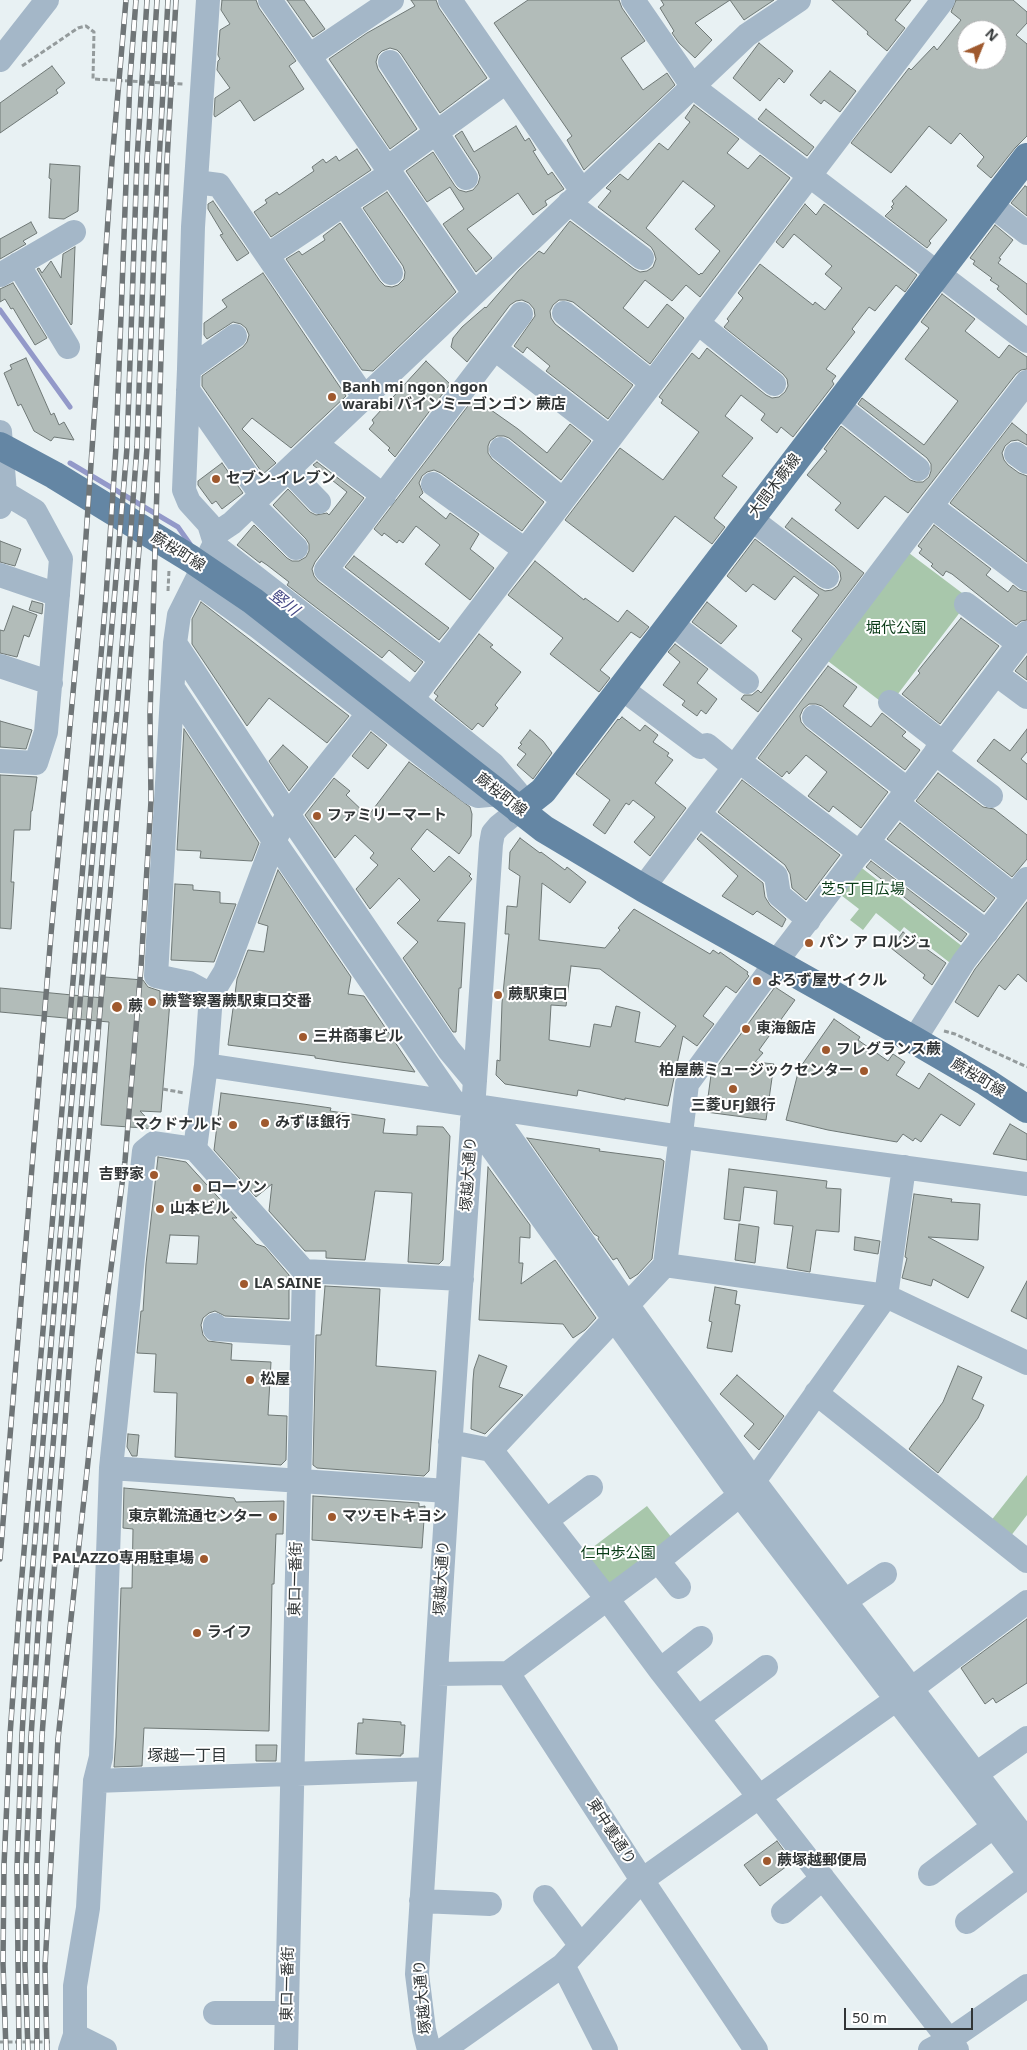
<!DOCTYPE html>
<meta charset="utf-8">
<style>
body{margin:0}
#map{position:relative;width:1027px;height:2050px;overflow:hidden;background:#e8f1f3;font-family:"Noto Sans",sans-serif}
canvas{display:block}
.north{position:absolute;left:957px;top:20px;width:50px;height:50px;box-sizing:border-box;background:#fff;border:1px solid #adaeaf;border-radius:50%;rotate:44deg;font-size:14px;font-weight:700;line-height:20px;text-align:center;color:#313536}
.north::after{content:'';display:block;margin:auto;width:18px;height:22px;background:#9f592e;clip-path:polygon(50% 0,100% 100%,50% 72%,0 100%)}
.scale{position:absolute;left:844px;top:2008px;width:129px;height:22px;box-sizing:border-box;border:2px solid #313536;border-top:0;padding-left:6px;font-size:15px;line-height:18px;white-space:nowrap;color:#313536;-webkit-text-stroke:4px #fff;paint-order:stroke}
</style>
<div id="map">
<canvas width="1027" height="2050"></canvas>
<div class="north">N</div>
<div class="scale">50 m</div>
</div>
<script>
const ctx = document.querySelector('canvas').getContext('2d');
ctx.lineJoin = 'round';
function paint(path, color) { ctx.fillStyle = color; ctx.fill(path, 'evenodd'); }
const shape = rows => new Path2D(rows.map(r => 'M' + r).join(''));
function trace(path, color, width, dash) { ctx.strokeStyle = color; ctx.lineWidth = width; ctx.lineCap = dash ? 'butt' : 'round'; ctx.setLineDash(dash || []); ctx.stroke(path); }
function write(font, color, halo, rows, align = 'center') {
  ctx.font = font + ' "Noto Sans","Noto Sans JP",sans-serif'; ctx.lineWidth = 4; ctx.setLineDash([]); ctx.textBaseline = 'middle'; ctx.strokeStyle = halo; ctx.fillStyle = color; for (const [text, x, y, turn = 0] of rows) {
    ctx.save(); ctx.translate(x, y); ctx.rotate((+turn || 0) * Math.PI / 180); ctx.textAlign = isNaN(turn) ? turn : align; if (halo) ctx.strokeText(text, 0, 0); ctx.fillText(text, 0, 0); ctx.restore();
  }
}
paint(shape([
 [905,550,970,599,888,707,824,658],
 [858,865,967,950,954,966,904,927,900,932,876,913,863,930,850,920,859,909,837,892],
 [1027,1475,1027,1515,1010,1537,990,1522],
 [647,1506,672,1538,609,1587,584,1554]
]), '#a8c7ab');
trace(shape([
 [0,310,70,407],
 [70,463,178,527,190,544]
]), '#9399c9', 5);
const building = shape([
 [222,0,256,0,259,8,296,61,289,66,304,89,254,121,240,100,215,117,214,115,215,98,230,88,217,70,218,61,220,59,218,55,220,30,230,24,221,10,222,0],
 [287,0,304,0,325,29,313,37,287,0],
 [411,0,436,0,439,8,487,78,440,113,401,54,397,50,390,48,382,51,378,55,376,62,378,69,417,129,390,149,329,59,367,33,415,6,411,0],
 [528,0,619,0,622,8,645,41,621,58,643,90,667,73,675,85,584,170,567,140,572,136,494,23,528,0],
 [661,0,774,0,744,20,730,0,695,23,712,40,695,58,679,43,672,33,674,31,660,8,664,5,661,0],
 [832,0,911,0,895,20,905,28,887,51,867,34,868,32,832,0],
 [956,0,1013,0,1027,12,1027,23,1016,35,1027,44,1027,136,1015,148,991,178,977,166,984,157,960,133,951,144,929,126,891,173,851,143,909,68,911,70,934,46,937,50,961,20,951,12,956,0],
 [967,30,997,30,997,60,967,60,967,50,961,46,967,39,967,30],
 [759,43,793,71,784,83,779,78,760,101,733,78,759,43],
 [52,66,65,83,56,90,58,93,0,133,0,103,52,66],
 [830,71,856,91,840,112,824,100,821,104,810,95,830,71],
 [694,105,739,139,727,153,748,169,760,155,790,178,700,297,686,285,672,301,645,280,623,308,648,328,667,304,684,318,650,364,573,302,566,300,559,300,553,305,550,311,551,318,555,324,633,385,608,419,546,371,550,366,527,347,523,353,514,346,535,316,534,309,529,303,522,300,516,301,510,305,467,362,451,347,453,338,462,327,485,307,486,308,519,270,539,251,544,254,570,221,634,269,640,272,647,271,653,267,656,259,654,252,651,247,598,207,611,191,606,188,620,174,628,180,659,143,668,150,690,122,685,118,694,105],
 [683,181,715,206,695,229,720,251,702,274,701,273,699,275,646,228,683,181],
 [766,109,814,147,807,156,758,119,766,109],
 [516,126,525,141,529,138,536,150,533,151,548,175,552,172,564,189,545,201,547,205,533,215,518,193,467,229,492,258,476,272,443,224,464,209,450,187,427,202,406,171,433,152,455,186,459,190,466,192,473,190,478,184,480,177,478,171,455,136,462,131,474,152,516,126],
 [357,149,371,170,271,237,254,212,267,203,265,200,277,192,279,195,314,171,312,167,323,159,326,163,336,156,339,161,357,149],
 [50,164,80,166,78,211,64,219,49,218,51,179,49,178,50,164],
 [906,186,947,220,929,241,931,243,927,248,885,216,893,208,891,207,894,204,892,201,906,186],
 [1025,186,1027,187,1027,216,1011,203,1025,186],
 [387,192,456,292,373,371,362,370,286,259,299,251,302,255,325,240,323,236,340,223,380,281,385,286,392,287,398,285,404,279,405,272,403,266,363,208,387,192],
 [213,201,249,253,237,261,220,235,223,234,208,209,208,204,213,201],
 [805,204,816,215,824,204,917,275,905,292,896,285,875,311,869,307,852,329,855,332,826,369,836,376,832,381,834,384,793,437,781,427,777,433,761,420,765,414,741,395,725,416,753,438,722,476,737,487,714,518,725,527,712,544,675,516,633,572,565,520,620,448,663,480,699,432,661,403,663,400,659,397,692,353,699,359,707,348,766,395,772,398,779,397,785,392,788,386,787,379,783,374,724,327,729,321,727,319,743,298,738,293,760,264,813,305,815,302,825,310,842,288,825,274,832,266,794,234,783,248,776,242,805,204],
 [31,222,37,233,23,241,26,244,0,259,0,239,31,222],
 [995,225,1013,240,999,258,1001,259,998,263,1027,284,1027,315,997,289,999,286,990,280,992,278,973,264,975,261,970,258,995,225],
 [75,247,72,324,71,325,37,269,39,268,42,273,51,261,61,278,63,254,75,247],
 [263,273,346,396,291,448,252,418,242,429,276,463,263,474,202,386,202,376,243,347,247,342,249,335,246,328,241,324,233,322,207,339,204,335,204,323,227,307,222,300,263,273],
 [13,283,47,338,35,345,13,308,11,309,5,299,0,302,0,289,13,283],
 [942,294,975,319,965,331,999,358,1009,345,1027,357,1027,369,1021,370,1016,374,908,513,885,496,858,529,835,510,841,503,807,475,827,451,824,449,841,426,910,480,916,482,923,482,929,477,931,471,931,464,927,458,858,404,862,398,924,445,958,401,905,359,929,328,921,322,942,294],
 [26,358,51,415,54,413,59,425,64,422,74,440,54,437,51,441,39,434,34,431,21,404,18,406,4,373,12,369,10,365,26,358],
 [426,361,450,384,395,457,388,450,390,448,369,429,374,423,372,420,426,361],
 [474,398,518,429,547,453,570,424,591,441,561,480,509,438,504,436,497,436,490,441,488,446,488,453,492,459,544,502,522,531,441,473,434,470,427,472,422,476,419,483,423,493,419,497,446,519,450,513,479,534,470,549,494,568,470,600,425,564,440,545,416,526,403,543,399,540,397,543,384,533,382,536,374,529,474,398],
 [1012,423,1027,435,1027,445,1018,440,1011,441,1005,446,1002,453,1004,460,1008,465,1019,473,1027,476,1027,562,950,503,1012,423],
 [317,462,364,498,315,562,312,569,314,576,318,581,423,662,415,672,389,650,382,658,287,585,289,582,267,565,261,561,260,563,237,545,254,525,287,558,292,561,299,561,306,557,309,551,309,544,306,539,273,505,288,489,310,512,316,515,327,513,329,515,347,492,313,465,317,462],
 [222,463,243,493,222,509,216,501,212,504,198,485,198,481,222,463],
 [792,518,864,573,758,712,741,699,744,695,752,695,758,690,761,693,802,639,792,631,819,595,794,576,775,600,753,584,746,592,727,576,755,539,819,588,825,591,832,590,838,586,841,579,840,572,835,566,785,527,792,518],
 [934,525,991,569,986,575,1008,592,1013,585,1019,590,1027,592,1027,620,1021,621,1016,625,952,574,946,571,943,576,931,566,933,564,919,553,922,549,918,546,934,525],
 [0,541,21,549,15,566,0,562,0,541],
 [354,556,449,628,439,640,345,567,354,556],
 [535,561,584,600,585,598,618,622,627,610,649,627,640,638,631,632,600,670,610,678,599,692,550,654,563,638,508,595,535,561],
 [32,601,43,604,42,614,29,610,32,601],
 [201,602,349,716,327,743,269,698,247,726,192,644,192,619,201,602],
 [707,602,737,626,721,644,692,622,707,602],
 [13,606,37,615,29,637,24,635,17,657,0,653,0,630,4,631,13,606],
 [961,618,999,646,940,724,902,694,920,673,918,671,930,656,961,618],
 [479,634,493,645,490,647,521,672,495,705,498,708,483,727,478,723,472,730,435,700,438,696,434,693,479,634],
 [675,644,708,669,697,683,717,699,706,714,701,710,697,716,682,705,685,701,663,685,680,662,668,652,675,644],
 [1027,656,1027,680,1015,671,1027,656],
 [828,666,857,687,843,706,871,727,882,713,906,732,902,736,920,750,905,770,822,706,816,704,809,704,803,709,800,716,801,722,806,728,888,792,861,828,833,806,829,812,808,796,827,772,806,755,789,774,787,771,782,777,758,758,828,666],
 [622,717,640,731,645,725,658,735,653,742,669,753,667,756,673,760,655,783,686,808,650,856,634,842,655,817,633,800,629,805,626,803,605,834,593,825,610,800,576,774,618,719,619,720,622,717],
 [0,721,32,730,26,749,0,747,0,721],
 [184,729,259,843,252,861,200,858,201,851,177,850,184,729],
 [1027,729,1027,752,1021,759,1027,764,1027,800,977,761,994,739,1010,751,1027,729],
 [530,730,543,741,552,753,533,779,517,765,526,754,518,748,522,744,520,743,530,730],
 [371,732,387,745,368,769,352,756,371,732],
 [283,745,308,767,289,791,269,761,283,745],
 [409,762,470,807,472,814,471,836,459,854,427,829,411,849,434,872,449,856,471,874,469,876,472,879,437,921,465,923,461,988,459,988,456,1032,453,1032,403,958,418,942,397,923,420,900,399,878,370,909,356,889,378,865,370,858,374,853,355,835,335,858,305,815,334,778,350,791,346,795,368,816,409,762],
 [938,773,983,807,994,809,1027,835,1027,859,1012,877,916,801,938,773],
 [0,775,37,777,32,811,31,811,30,830,14,830,11,882,14,882,11,929,0,928,0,775],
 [742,780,840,855,806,900,792,888,790,874,785,865,718,812,742,780],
 [900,823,995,898,984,912,887,839,900,823],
 [701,834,763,883,765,897,770,905,786,919,782,927,757,911,753,915,722,896,738,876,697,839,701,834],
 [520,838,540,853,541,852,565,870,567,867,586,882,570,903,542,883,539,940,605,948,620,930,618,928,634,909,710,954,713,950,719,954,720,952,748,972,747,974,749,976,736,993,726,986,703,1016,714,1024,697,1046,683,1036,668,1106,625,1098,625,1100,578,1090,577,1096,505,1084,496,1075,497,1060,500,1061,502,1003,509,934,505,934,507,906,517,907,520,876,509,869,510,852,520,838],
 [571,966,600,969,676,1026,660,1047,635,1042,640,1012,616,1006,611,1027,594,1024,590,1047,549,1040,551,1005,566,1006,571,966],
 [871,861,967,934,961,942,866,867,871,861],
 [278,870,351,977,348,994,364,996,415,1072,341,1062,315,1058,315,1056,228,1045,237,979,248,950,264,952,268,926,258,923,278,870],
 [175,884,193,885,193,890,220,892,220,903,236,904,214,962,171,960,175,884],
 [1027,902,1027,982,1018,974,1005,990,999,985,978,1017,955,1002,975,969,1027,902],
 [903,932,946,963,932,985,923,978,925,975,891,948,903,932],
 [105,977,143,980,148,987,160,991,160,1000,170,1001,161,1112,140,1111,157,1129,101,1125,109,1022,0,1012,0,988,103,998,105,977],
 [775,987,795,1000,759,1050,763,1053,755,1062,774,1064,766,1120,706,1112,711,1075,775,987],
 [834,1019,860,1037,858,1040,888,1061,893,1054,905,1062,896,1075,919,1089,929,1073,975,1104,960,1126,941,1114,921,1142,915,1138,913,1141,903,1134,897,1142,828,1130,786,1120,799,1069,834,1019],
 [221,1093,303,1104,331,1108,330,1111,385,1119,383,1133,417,1135,417,1126,443,1127,450,1136,443,1260,439,1264,408,1262,412,1193,375,1191,365,1260,326,1258,326,1251,305,1251,269,1211,272,1184,256,1197,214,1150,221,1093],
 [1010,1124,1027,1134,1027,1160,993,1154,1010,1124],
 [527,1138,600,1149,599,1151,661,1159,664,1161,652,1259,638,1274,630,1279,617,1258,613,1260,598,1239,599,1237,594,1234,527,1138],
 [158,1157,186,1162,237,1218,232,1218,256,1244,265,1247,289,1275,289,1319,225,1316,215,1311,209,1313,203,1318,201,1325,203,1335,208,1341,232,1344,231,1360,271,1362,268,1415,287,1416,286,1460,281,1465,175,1457,177,1393,154,1392,156,1354,137,1353,141,1311,143,1311,146,1264,158,1157],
 [170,1235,199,1236,197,1264,166,1263,170,1235],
 [488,1167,530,1225,530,1238,520,1237,519,1263,523,1263,521,1284,555,1260,596,1318,585,1330,573,1338,563,1324,479,1320,488,1167],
 [729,1169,827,1181,826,1188,841,1189,839,1232,816,1230,810,1272,787,1268,793,1226,774,1224,777,1191,744,1187,740,1221,724,1219,729,1169],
 [914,1194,952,1199,951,1202,980,1204,978,1240,928,1237,984,1267,968,1298,933,1279,931,1286,902,1278,907,1258,905,1257,914,1194],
 [739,1224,759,1227,755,1263,735,1260,739,1224],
 [855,1237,880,1241,878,1254,854,1250,855,1237],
 [1027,1281,1027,1319,1011,1311,1027,1281],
 [325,1286,380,1289,376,1366,436,1371,429,1471,424,1476,317,1468,313,1465,316,1335,321,1335,325,1286],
 [715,1287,737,1291,735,1304,740,1305,732,1352,707,1348,712,1322,709,1321,715,1287],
 [479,1355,507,1366,499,1387,523,1395,485,1434,471,1429,473,1380,474,1369,479,1355],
 [958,1366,982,1377,972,1399,984,1405,978,1418,938,1473,909,1449,943,1402,958,1366],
 [737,1375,784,1416,759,1450,744,1436,754,1424,720,1394,737,1375],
 [128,1434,139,1435,137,1456,132,1456,127,1447,128,1434],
 [124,1488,234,1498,236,1502,284,1501,283,1534,276,1534,274,1584,272,1584,269,1731,144,1728,142,1766,114,1767,116,1737,121,1588,132,1588,133,1529,123,1528,124,1488],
 [313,1496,419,1503,419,1507,425,1506,422,1548,312,1540,313,1496],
 [1027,1619,1027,1683,996,1703,993,1698,985,1704,961,1668,1027,1619],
 [363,1719,401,1722,401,1725,405,1725,403,1754,401,1754,401,1756,356,1754,358,1723,363,1723,363,1719],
 [256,1745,277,1745,276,1761,256,1761,256,1745],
 [777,1841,785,1852,780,1856,787,1866,760,1886,744,1865,777,1841]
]);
paint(building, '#b2bcb9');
trace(building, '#6f7876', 1);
trace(shape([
 [22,66,78,28,86,26,94,32,93,79,183,84],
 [168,591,169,570],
 [944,1031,955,1034,1027,1067],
 [163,1089,184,1093],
 [0,2042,52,2042]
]), '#949b9c', 3, [5, 2.5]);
trace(shape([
 [270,0,474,293],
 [450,0,582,191],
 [633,0,693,87,1027,341],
 [309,56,392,0],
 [0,60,47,0],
 [390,62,466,178],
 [387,168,506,82],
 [196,182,219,185,364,397],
 [569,203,642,258],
 [344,204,391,273],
 [991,205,1027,233],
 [268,255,391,173],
 [18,264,68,347],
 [0,275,74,232],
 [564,313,652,383],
 [698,323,774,384],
 [495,349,610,438],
 [189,369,235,336],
 [188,390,261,495],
 [837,405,918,469],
 [0,432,5,493,0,507],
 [316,444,384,496],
 [501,449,563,500],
 [1016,454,1027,462],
 [288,470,319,502],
 [433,484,525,550],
 [252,504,296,548],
 [931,506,1027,579],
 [750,518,827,577],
 [214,535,232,523,747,35,799,0],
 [214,545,412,699,493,764,517,792,519,801,519,810,499,826,493,833,491,844,451,1434,417,1974,424,2030,429,2050],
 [0,575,58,595],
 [196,582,258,627,471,793,478,796,499,794],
 [966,604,1019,644],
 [671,623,747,682],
 [175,643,288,814,449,1050,475,1081],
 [442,660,326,570,521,314],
 [0,666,51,683],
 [996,674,1027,697],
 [173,688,274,841,454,1102],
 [621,688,700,747,707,745,734,767],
 [412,699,943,0],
 [890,702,943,743],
 [814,717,908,790],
 [935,753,991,796],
 [0,761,36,763,46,732,61,559,35,511,5,493],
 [739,761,860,853],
 [897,803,1014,896],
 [699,814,776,876,779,895,809,920],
 [868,842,987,932],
 [643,888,931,506,1027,382],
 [211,995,225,972,274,841,288,814,368,714],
 [914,1040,964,961,1027,879],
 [206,1065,682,1137,1027,1184],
 [490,1109,628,1306,754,1481,1027,1841],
 [472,1120,740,1495,1027,1870],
 [195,1149,304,1271,286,2050],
 [665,1265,886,1296,1027,1363],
 [304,1271,462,1279],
 [215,1325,215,1329,302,1334],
 [816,1393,1027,1561],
 [450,1442,491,1450,665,1265,687,1084,776,962,1027,633],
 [491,1450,608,1600,660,1670,957,2050],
 [111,1468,447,1491],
 [547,1520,591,1487],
 [658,1561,679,1587],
 [845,1601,885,1574],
 [660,1670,701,1638],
 [508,1673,658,1561,740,1495,754,1481,886,1296,904,1167],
 [508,1673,642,1880,756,2050],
 [436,1674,508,1673],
 [698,1718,766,1667],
 [976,1774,1027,1738],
 [95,1781,429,1769],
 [930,1874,993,1827],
 [545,1897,581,1946],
 [421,1901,490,1904],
 [783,1912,823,1878],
 [967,1922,1027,1877],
 [563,1965,606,2050],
 [215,2013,287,2013],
 [75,2035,105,2050],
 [70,2050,75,2035,75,1986,88,1908,95,1781,101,1757,111,1468,144,1151,154,1143,195,1149,206,1065,211,995,189,983,156,976,175,643,179,615,214,545,214,540,209,524,189,502,184,490,189,369,193,227,208,0],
 [443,2050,563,1965,642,1880,911,1689,1027,1602],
 [930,2050,949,2040,1027,1986]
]), '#a4b7c8', 24);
trace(shape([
 [0,446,54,475,191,559,253,601,544,829,643,888,914,1040,986,1082,1027,1109],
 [519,810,543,791,1027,157]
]), '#6486a4', 28);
const rail = shape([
 [0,1559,51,934,82,594,112,161,126,0],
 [6,2050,3,1964,4,1865,10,1735,20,1598,106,597,116,447,130,78,136,0],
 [19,2050,17,1867,22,1735,30,1600,50,1356,127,448,137,160,147,0],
 [28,2050,25,1965,26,1867,31,1737,40,1600,106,815,117,713,137,447,147,160,157,0],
 [37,2050,37,1868,42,1736,71,1343,126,713,147,448,154,252,168,0],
 [47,2050,45,1966,58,1739,99,1360,125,1161,141,967,151,801,150,715,167,161,176,0]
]);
trace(rail, '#6f7577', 5.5);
trace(rail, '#fff', 4, [11]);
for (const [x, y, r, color] of [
 [332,397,5,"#9f592e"],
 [216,479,5,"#9f592e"],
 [317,816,5,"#9f592e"],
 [809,943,5,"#9f592e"],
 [757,981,5,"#9f592e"],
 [498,995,5,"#9f592e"],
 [152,1002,5,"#9f592e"],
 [117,1007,6,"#9f592e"],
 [746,1029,5,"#9f592e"],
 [303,1037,5,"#9f592e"],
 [826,1050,5,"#9f592e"],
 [864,1071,5,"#9f592e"],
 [733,1089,5,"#9f592e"],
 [265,1123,5,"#9f592e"],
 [233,1125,5,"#9f592e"],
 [154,1175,5,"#9f592e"],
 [197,1188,5,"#9f592e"],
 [160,1209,5,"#9f592e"],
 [244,1284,5,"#9f592e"],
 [250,1380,5,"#9f592e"],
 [273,1517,5,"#9f592e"],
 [332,1517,5,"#9f592e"],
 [204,1559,5,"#9f592e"],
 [197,1633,5,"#9f592e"],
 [767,1861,5,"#9f592e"]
]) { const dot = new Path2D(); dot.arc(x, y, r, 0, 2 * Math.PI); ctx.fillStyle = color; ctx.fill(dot); trace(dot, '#fff', 2); }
write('bold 15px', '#313536', '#fff', [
 ["Banh mi ngon ngon",342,388],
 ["warabi バインミーゴンゴン 蕨店",342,405],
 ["セブン-イレブン",226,479],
 ["ファミリーマート",327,816],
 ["パン ア ロルジュ",819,943],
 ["よろず屋サイクル",767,981],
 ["蕨駅東口",508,995],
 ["蕨警察署蕨駅東口交番",162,1002],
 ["蕨",128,1007],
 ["東海飯店",756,1029],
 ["三井商事ビル",313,1037],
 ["フレグランス蕨",836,1050],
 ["柏屋蕨ミュージックセンター",854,1071,"right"],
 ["三菱UFJ銀行",733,1106,"center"],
 ["みずほ銀行",275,1123],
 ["マクドナルド",223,1125,"right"],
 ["吉野家",144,1175,"right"],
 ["ローソン",207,1188],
 ["山本ビル",170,1209],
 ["LA SAINE",254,1284],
 ["松屋",260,1380],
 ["東京靴流通センター",263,1517,"right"],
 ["マツモトキヨシ",342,1517],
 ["PALAZZO専用駐車場",194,1559,"right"],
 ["ライフ",207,1633],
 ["蕨塚越郵便局",777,1861]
], 'left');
write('15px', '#313536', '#fff', [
 ["大間木蕨線",775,486,-53],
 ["蕨桜町線",178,552,32],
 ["蕨桜町線",501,795,38],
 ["蕨桜町線",978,1078,31],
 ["塚越大通り",469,1174,-86],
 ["塚越大通り",442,1578,-87],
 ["東口一番街",296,1579,-89],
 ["東中裏通り",611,1832,57],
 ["東口一番街",288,1984,-89],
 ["塚越大通り",423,1997,-95]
]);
write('15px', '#093b17', '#fff', [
 ["堀代公園",896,629],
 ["芝5丁目広場",863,890],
 ["仁中歩公園",618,1554]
]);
write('italic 16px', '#434684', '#fff', [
 ["竪川",284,603,38]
]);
write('16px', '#31383a', '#fff', [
 ["塚越一丁目",187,1756]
]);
</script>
